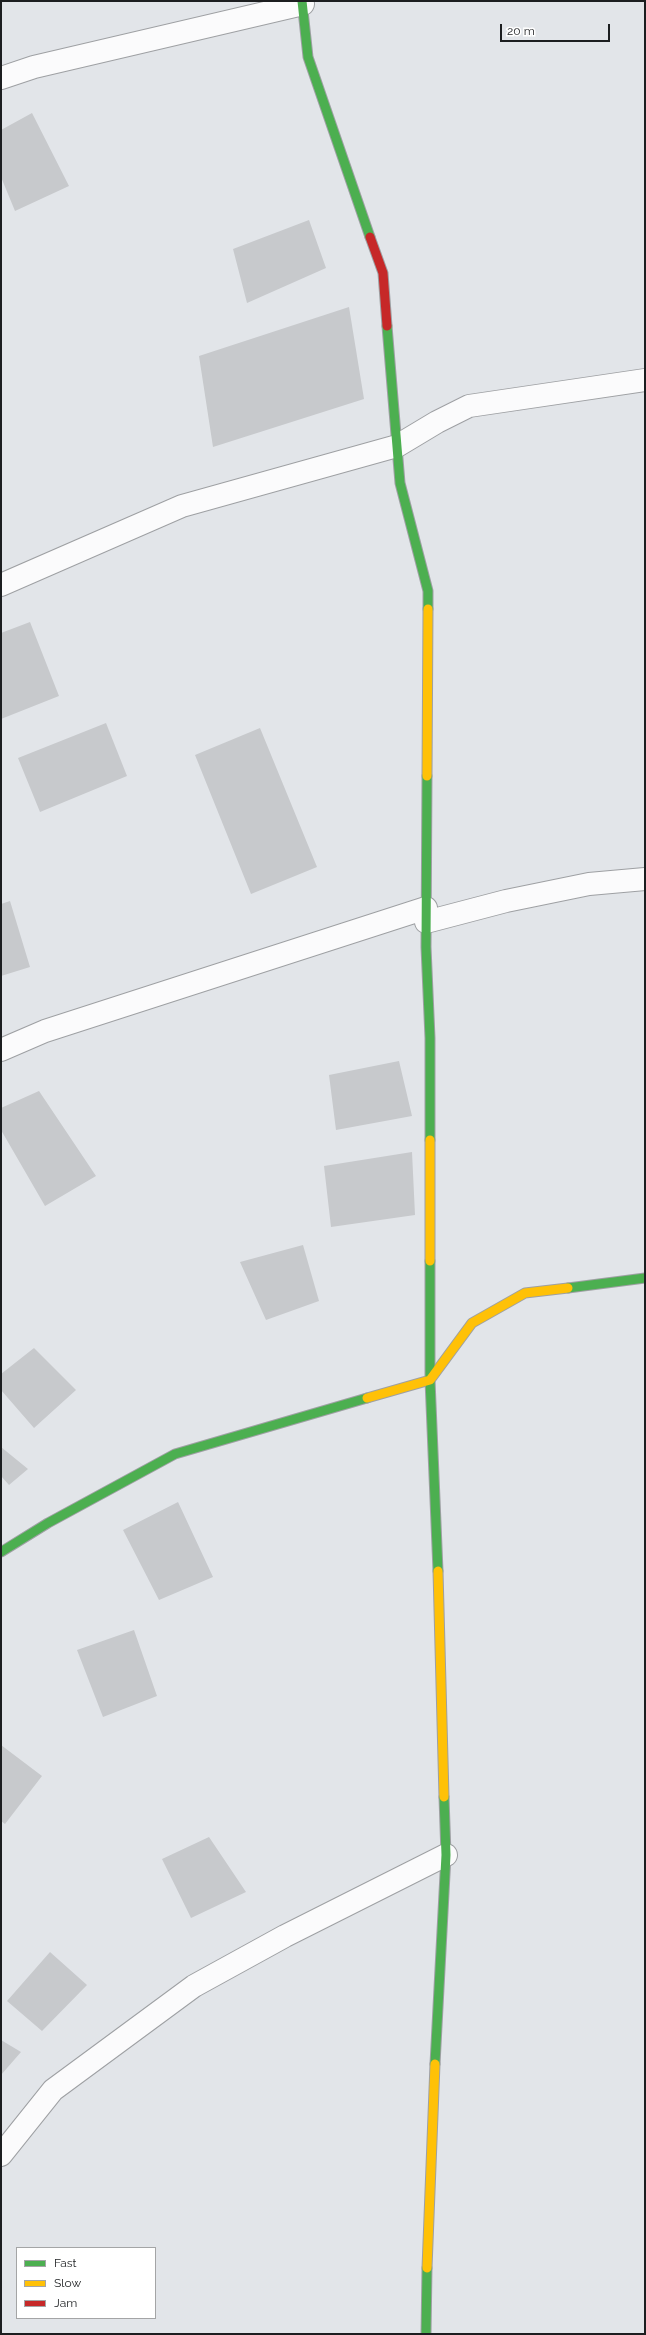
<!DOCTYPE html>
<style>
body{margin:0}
#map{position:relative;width:646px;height:2335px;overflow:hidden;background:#e2e5e9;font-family:Raleway,sans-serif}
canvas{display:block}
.frame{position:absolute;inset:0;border:2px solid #1c1e20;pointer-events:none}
.legend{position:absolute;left:16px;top:2247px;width:140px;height:72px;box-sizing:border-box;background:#fff;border:1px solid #a4a5a6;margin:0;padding:5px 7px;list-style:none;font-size:12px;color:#1c1e20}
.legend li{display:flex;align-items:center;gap:8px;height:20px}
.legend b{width:20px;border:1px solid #a4a5a6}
.scale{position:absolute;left:500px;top:24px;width:110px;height:18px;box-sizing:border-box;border:2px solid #1c1e20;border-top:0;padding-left:5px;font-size:12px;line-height:14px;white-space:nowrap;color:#1c1e20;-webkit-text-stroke:3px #fff;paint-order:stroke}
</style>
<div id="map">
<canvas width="646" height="2335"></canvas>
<div class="frame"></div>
<ul class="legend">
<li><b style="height:5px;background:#4caf50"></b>Fast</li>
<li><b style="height:5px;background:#ffc107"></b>Slow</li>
<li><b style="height:5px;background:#c62828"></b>Jam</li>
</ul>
<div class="scale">20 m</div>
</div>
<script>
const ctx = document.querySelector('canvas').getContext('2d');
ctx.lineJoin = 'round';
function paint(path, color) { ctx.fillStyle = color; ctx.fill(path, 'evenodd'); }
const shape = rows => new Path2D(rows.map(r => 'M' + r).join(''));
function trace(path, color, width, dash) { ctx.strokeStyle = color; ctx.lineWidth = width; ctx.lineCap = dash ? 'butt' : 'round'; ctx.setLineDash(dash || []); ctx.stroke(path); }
paint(shape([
 [32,113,69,186,15,211,1,177,1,130],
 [309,220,326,268,247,303,233,249],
 [349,307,364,399,213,447,199,356],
 [30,622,59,696,1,719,1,633],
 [106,723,127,776,40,812,18,758],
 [260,728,317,867,251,894,195,755],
 [10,901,30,967,1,976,1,904],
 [399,1061,412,1116,336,1130,329,1075],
 [39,1091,96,1176,45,1206,1,1130,1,1108],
 [412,1152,415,1215,331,1227,324,1166],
 [303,1245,319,1301,266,1320,240,1262],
 [34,1348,76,1390,34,1428,1,1390,1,1374],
 [1,1447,28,1469,9,1485,1,1476],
 [178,1502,213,1577,159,1600,123,1530],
 [134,1630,157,1696,103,1717,77,1650],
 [1,1745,42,1776,5,1824,1,1821],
 [209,1837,246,1892,191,1918,162,1859],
 [50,1952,87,1985,42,2031,7,2001],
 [1,2040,21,2052,1,2075]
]), '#c7c9cc');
const street = shape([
 [1,78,34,67,303,4],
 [1,585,182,506,397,446,437,422,469,406,645,380],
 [426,922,506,901,589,884,645,879],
 [1,1050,45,1031,426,908],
 [1,2155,53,2090,194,1986,285,1936,446,1855]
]);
const fast = shape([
 [302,1,308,57,370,237],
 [387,326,400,483,428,591,428,609],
 [427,776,426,947,430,1038,430,1140],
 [430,1261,430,1380,438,1571],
 [568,1288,645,1278],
 [1,1552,48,1523,175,1454,367,1398],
 [435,2064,446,1855,444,1797],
 [426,2334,427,2268]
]);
const slow = shape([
 [427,776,428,609],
 [430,1140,430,1261],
 [367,1398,430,1380,472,1323,525,1293,568,1288],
 [438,1571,444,1797],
 [427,2268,435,2064]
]);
const jam = shape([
 [370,237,383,273,387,326]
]);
trace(street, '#9ea0a3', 24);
trace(fast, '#9ea0a3', 11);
trace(slow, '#9ea0a3', 11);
trace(jam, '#9ea0a3', 11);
trace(street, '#fbfbfc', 22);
trace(fast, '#4caf50', 9);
trace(slow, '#ffc107', 9);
trace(jam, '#c62828', 9);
</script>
